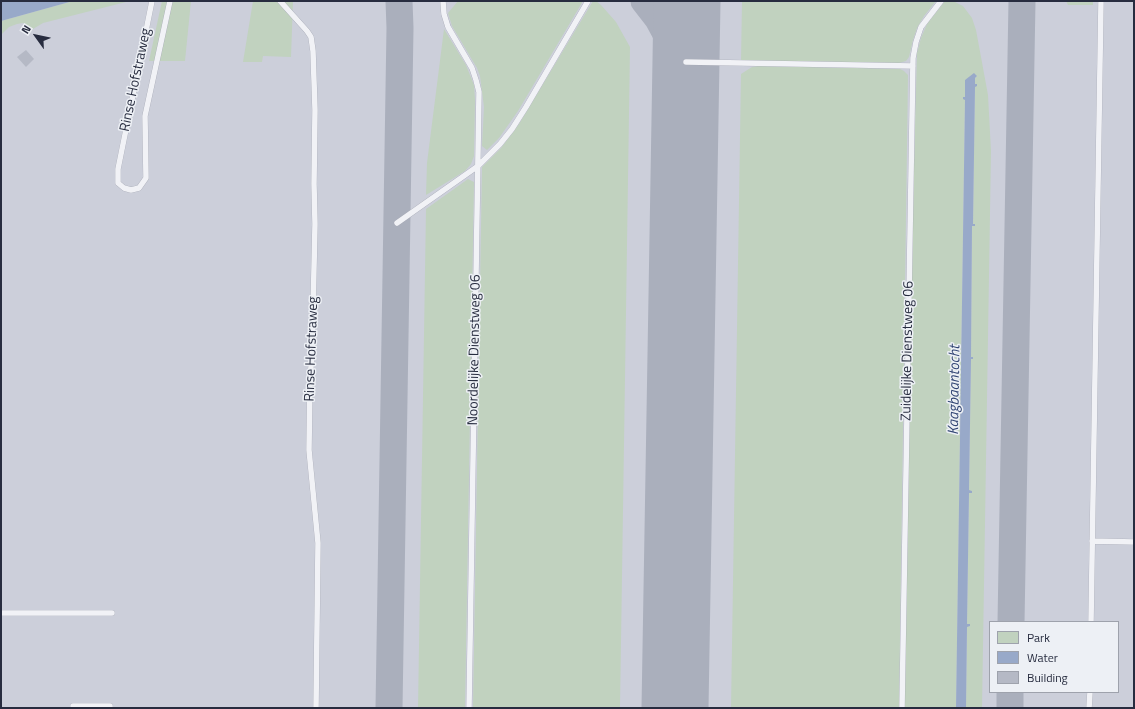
<!DOCTYPE html>
<style>
body{margin:0}
#map{position:relative;width:1135px;height:709px;overflow:hidden;background:#dee0e8;font-family:"Titillium Web",sans-serif}
canvas{display:block}
.frame{position:absolute;inset:0;border:2px solid #272c3f;pointer-events:none}
.legend{position:absolute;left:989px;top:621px;width:130px;height:72px;box-sizing:border-box;background:#edf0f5;border:1px solid #9ea2ac;margin:0;padding:5px 7px;list-style:none;font-size:12px;color:#272c3f}
.legend li{display:flex;align-items:center;gap:8px;height:20px}
.legend b{width:20px;border:1px solid #9ea2ac}
.north{position:absolute;left:16px;top:16px;width:40px;height:40px;-webkit-text-stroke:3px #edf0f5;paint-order:stroke;rotate:303deg;font-size:11px;font-weight:700;line-height:16px;text-align:center;color:#272c3f}
.north::after{content:'';display:block;margin:auto;width:14px;height:18px;background:#272c3f;clip-path:polygon(50% 0,100% 100%,50% 72%,0 100%)}
</style>
<div id="map">
<canvas width="1135" height="709"></canvas>
<div class="frame"></div>
<ul class="legend">
<li><b style="height:11px;background:#c1d2bf"></b>Park</li>
<li><b style="height:11px;background:#98a9c9"></b>Water</li>
<li><b style="height:11px;background:#b5b9c5"></b>Building</li>
</ul>
<div class="north">N</div>
</div>
<script>
const ctx = document.querySelector('canvas').getContext('2d');
ctx.lineJoin = 'round';
function paint(path, color) { ctx.fillStyle = color; ctx.fill(path, 'evenodd'); }
const shape = rows => new Path2D(rows.map(r => 'M' + r).join(''));
function trace(path, color, width, dash) { ctx.strokeStyle = color; ctx.lineWidth = width; ctx.lineCap = dash ? 'butt' : 'round'; ctx.setLineDash(dash || []); ctx.stroke(path); }
function write(font, color, halo, rows, align = 'center') {
  ctx.font = font + ' "Titillium Web",sans-serif'; ctx.lineWidth = 3; ctx.setLineDash([]); ctx.textBaseline = 'middle'; ctx.strokeStyle = halo; ctx.fillStyle = color; for (const [text, x, y, turn = 0] of rows) {
    ctx.save(); ctx.translate(x, y); ctx.rotate((+turn || 0) * Math.PI / 180); ctx.textAlign = isNaN(turn) ? turn : align; if (halo) ctx.strokeText(text, 0, 0); ctx.fillText(text, 0, 0); ctx.restore();
  }
}
paint(shape([
 [1,1,1134,1,1134,708,1,708],
 [990,622,1118,622,1118,692,990,692]
]), '#cccfda');
paint(shape([
 [73,1,130,1,43,23,33,29,23,23,17,24,9,27,1,35,1,21],
 [162,1,191,1,185,61,149,61],
 [253,1,293,1,291,57,263,56,262,62,243,62],
 [458,1,583,1,518,111,499,138,487,150,482,146,484,107,480,76,477,68,452,26,448,13],
 [593,1,596,1,601,5,616,22,630,47,620,708,473,708,482,167,501,148,519,124],
 [742,1,936,1,924,16,917,28,913,40,909,57,906,61,899,63,741,61],
 [945,1,953,1,963,6,972,18,976,30,988,95,991,151,982,708,966,708,967,626,970,626,970,625,967,624,969,493,972,493,972,491,969,491,971,359,973,359,973,357,971,357,972,226,975,226,975,224,973,224,975,86,976,86,975,84,975,78,977,76,972,76,965,80,965,97,963,99,965,99,956,708,904,708,910,317,917,53,921,38,927,24],
 [1066,1,1093,1,1093,5,1068,5],
 [444,29,466,65,474,85,475,100,474,156,471,164,465,171,426,195,427,163],
 [759,66,900,69,904,71,908,75,899,708,731,708,741,74,752,67],
 [468,179,474,182,465,708,418,708,426,209]
]), '#c1d2bf');
paint(shape([
 [1,1,73,1,1,21],
 [974,73,977,76,975,78,975,84,977,84,977,86,975,87,973,224,975,224,975,226,972,226,971,357,973,357,973,359,971,359,969,490,972,491,972,493,969,493,967,624,970,624,970,626,967,627,966,708,956,708,965,100,963,99,963,97,965,97,965,80]
]), '#98a9c9');
trace(shape([
 [644,1,658,19,671,43,679,67,685,100],
 [1011,622,1022,1],
 [389,708,400,28,399,1],
 [1010,708,1010,692]
]), '#aaafbc', 27);
trace(shape([
 [675,708,687,1]
]), '#aaafbc', 67);
paint(shape([
 [26,50,34,59,26,67,17,57]
]), '#b5b9c5');
const lane = shape([
 [152,1,118,169,118,183,124,188,131,190,139,188,146,178,145,116,170,1],
 [280,1,307,31,311,37,313,51,315,110,314,184,315,224,312,355,310,379,309,450,318,543,316,708],
 [443,1,444,14,448,27,472,68,476,80,479,92,469,708],
 [686,62,913,66],
 [397,223,478,166,500,144,512,129,526,107,588,1],
 [1092,541,1134,542],
 [1,613,112,613],
 [1091,622,1101,1],
 [73,706,110,706,110,708],
 [902,708,913,58,916,42,921,27,941,1],
 [1089,708,1090,692]
]);
trace(lane, '#a3a6b2', 6);
trace(lane, '#f1f2f6', 5.5);
write('14px', '#272c3f', '#edf0f5', [
 ["Rinse Hofstraweg",136,80,-78],
 ["Rinse Hofstraweg",312,349,-88],
 ["Noordelijke Dienstweg 06",475,350,-89],
 ["Zuidelijke Dienstweg 06",908,351,-89]
]);
write('italic 15px', '#314573', '#edf0f5', [
 ["Kaagbaantocht",955,390,-89]
]);
</script>
